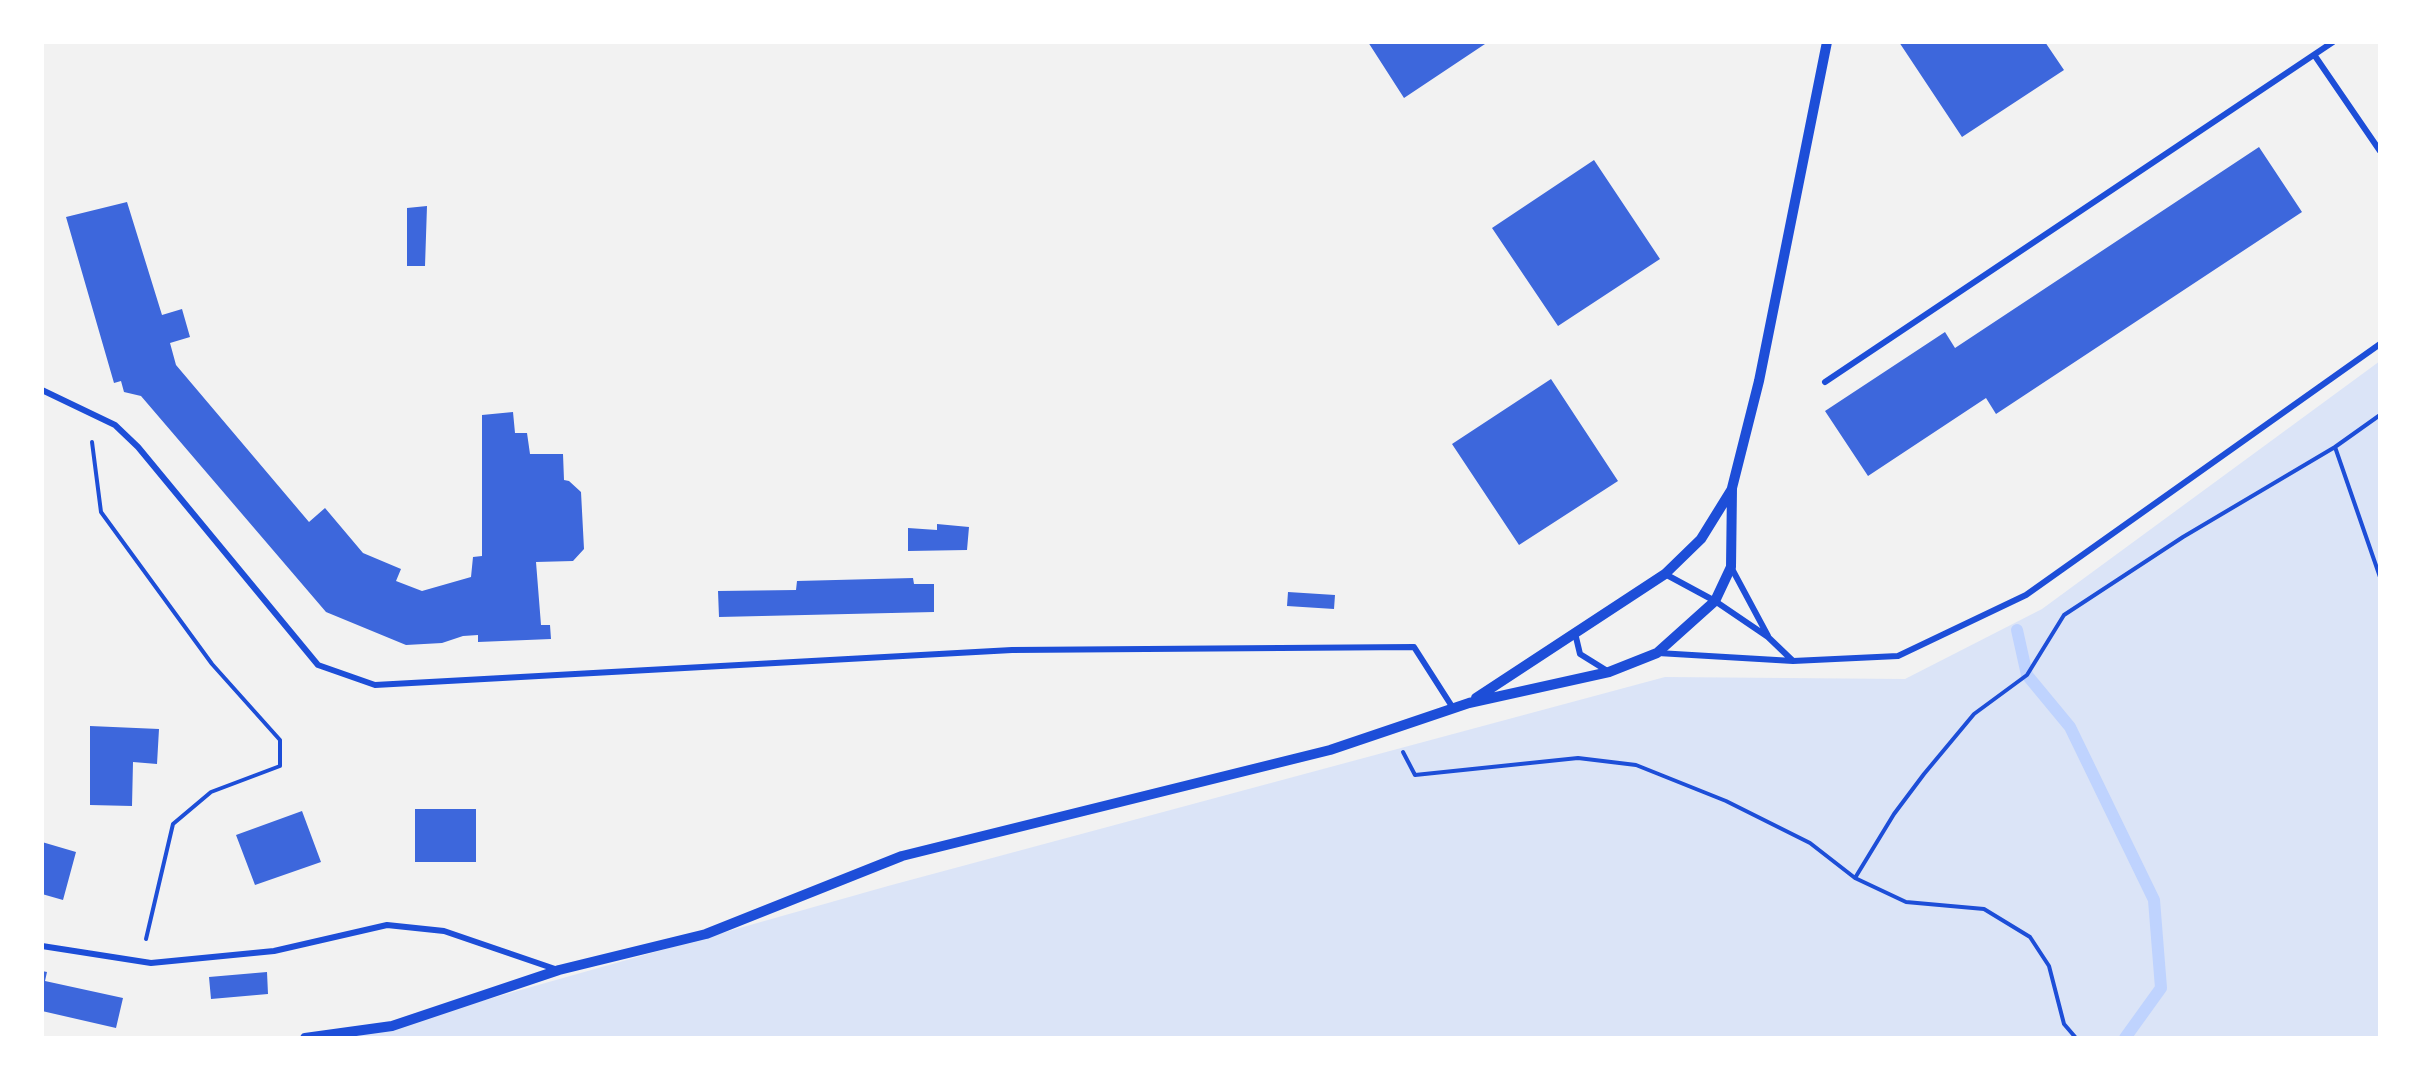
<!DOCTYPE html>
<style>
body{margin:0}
#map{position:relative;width:2422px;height:1080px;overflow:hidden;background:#f2f2f2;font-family:Jost,sans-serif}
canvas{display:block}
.frame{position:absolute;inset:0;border:44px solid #fff;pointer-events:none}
</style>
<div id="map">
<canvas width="2422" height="1080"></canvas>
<div class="frame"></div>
</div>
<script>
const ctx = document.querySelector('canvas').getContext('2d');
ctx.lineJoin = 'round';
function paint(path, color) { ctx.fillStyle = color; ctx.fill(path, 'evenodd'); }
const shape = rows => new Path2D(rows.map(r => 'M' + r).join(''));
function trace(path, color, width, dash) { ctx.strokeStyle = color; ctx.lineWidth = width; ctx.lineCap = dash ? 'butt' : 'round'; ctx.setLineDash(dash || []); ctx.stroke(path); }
paint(shape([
 [2380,361,2380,1038,351,1038,888,886,1665,677,1905,679,2042,609]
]), '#dbe4f7');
trace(shape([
 [2017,630,2027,675,2070,727,2154,900,2161,988,2125,1038]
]), '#bfd3fe', 12);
paint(shape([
 [1368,42,1488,42,1404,98],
 [1899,42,2045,42,2064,70,1962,137],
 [2259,147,2302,212,1996,414,1986,398,1868,476,1825,411,1945,332,1955,348],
 [1594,160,1660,259,1558,326,1492,228],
 [127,202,162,315,182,309,190,337,170,343,176,365,309,522,325,508,363,553,401,569,396,581,422,591,471,577,473,557,482,556,482,415,513,412,515,433,527,433,530,454,563,454,564,480,569,481,581,492,584,549,573,561,536,562,541,625,550,625,551,639,478,642,478,635,463,636,442,643,406,645,326,612,141,396,124,392,121,381,114,383,66,217],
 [427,206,425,266,407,266,407,208],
 [1551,379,1618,481,1519,545,1452,444],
 [937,524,969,527,967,550,908,551,908,528,937,530],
 [913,578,914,584,934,584,934,612,719,617,718,591,796,590,797,581],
 [1288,592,1335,595,1334,609,1287,606],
 [90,726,159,729,157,764,133,762,132,806,90,805],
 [415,809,476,809,476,862,415,862],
 [302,811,321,862,255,885,236,835],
 [42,842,76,852,63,900,42,894],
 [42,971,47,972,45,981,123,998,116,1028,42,1011],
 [267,972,268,994,211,999,209,977]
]), '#3d67dc');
trace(shape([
 [92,442,101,512,212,664,280,740,280,766,211,792,173,824,146,939],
 [2335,447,2380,577],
 [1403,752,1415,775,1578,758,1636,765,1726,801,1810,843,1855,878,1906,902,1984,909,2030,937,2049,966,2064,1024,2076,1038],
 [1855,878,1894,814,1924,774,1974,714,2027,675,2064,615,2183,537,2335,447,2380,415]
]), '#1d4ed8', 4);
trace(shape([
 [2315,56,2380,151],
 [1825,382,2333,42],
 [42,390,115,425,138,447,318,665,375,685,1012,650,1414,647,1453,708],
 [1731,567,1768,636],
 [1665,574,1715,601,1768,637,1792,660],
 [1575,633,1580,654,1609,672],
 [1658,653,1793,661,1898,656,2026,595,2380,344],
 [42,946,151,963,274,951,387,925,444,931,558,970]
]), '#1d4ed8', 6);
trace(shape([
 [1476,698,1665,574,1701,539,1732,489],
 [305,1038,392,1026,559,970,706,934,902,856,1330,750,1469,703,1609,672,1657,653,1715,601,1731,567,1732,488,1759,381,1827,42]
]), '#1d4ed8', 10);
</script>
